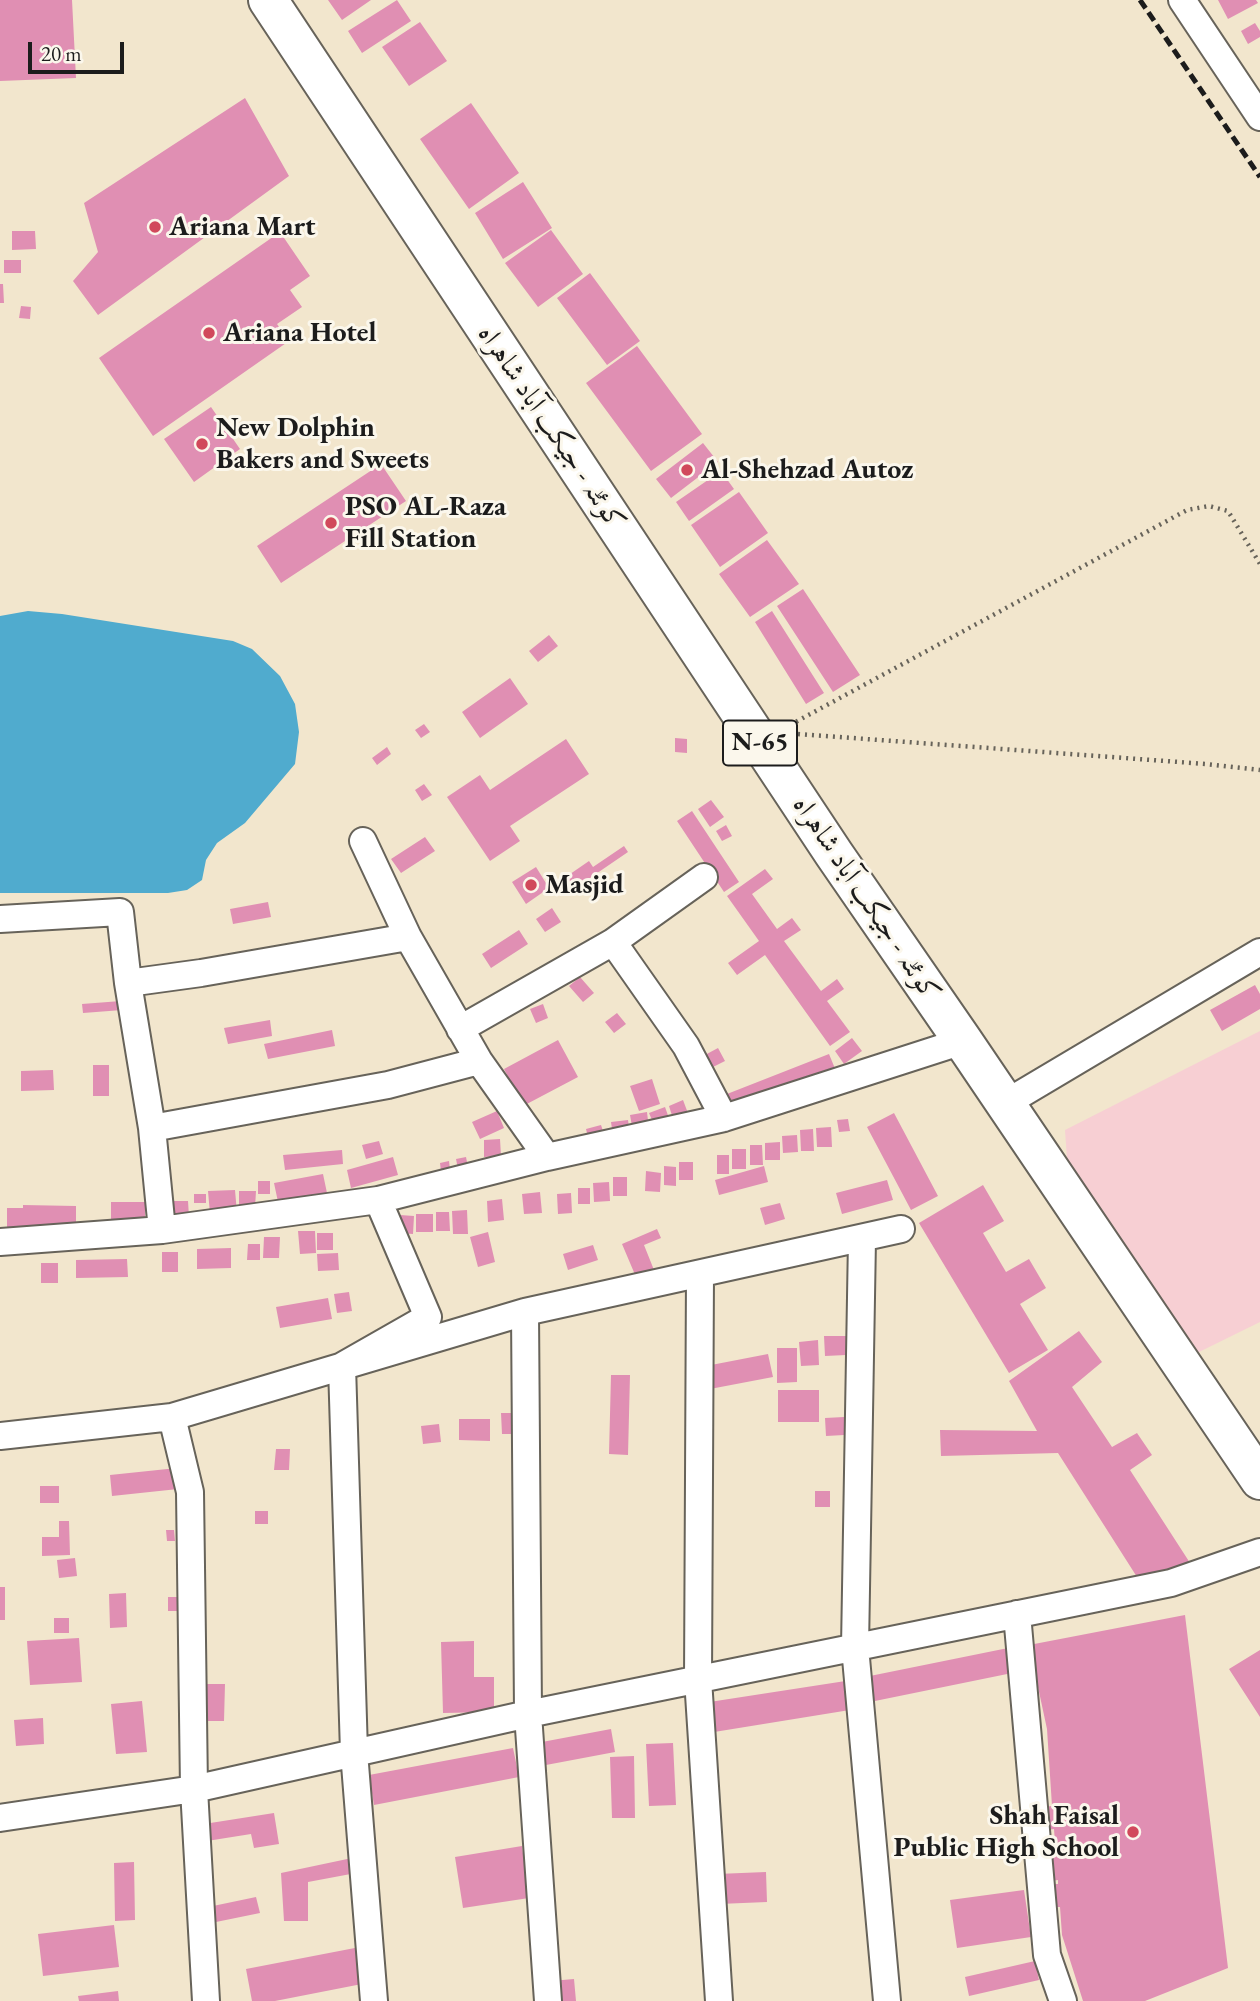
<!DOCTYPE html>
<meta charset="utf-8">
<style>
body{margin:0}
#map{position:relative;width:1260px;height:2001px;overflow:hidden;background:#f2e6cd;font-family:"EB Garamond",serif}
canvas{display:block}
.scale{position:absolute;left:28px;top:42px;width:96px;height:32px;box-sizing:border-box;border:4px solid #1c1c1c;border-top:0;padding-left:9px;font-size:21px;line-height:24px;white-space:nowrap;color:#1c1c1c;-webkit-text-stroke:5px #fbf7ec;paint-order:stroke}
</style>
<div id="map">
<canvas width="1260" height="2001"></canvas>
<div class="scale">20 m</div>
</div>
<script>
const ctx = document.querySelector('canvas').getContext('2d');
ctx.lineJoin = 'round';
function paint(path, color) { ctx.fillStyle = color; ctx.fill(path, 'evenodd'); }
const shape = rows => new Path2D(rows.map(r => 'M' + r).join(''));
function trace(path, color, width, dash) { ctx.strokeStyle = color; ctx.lineWidth = width; ctx.lineCap = dash ? 'butt' : 'round'; ctx.setLineDash(dash || []); ctx.stroke(path); }
function write(font, color, halo, rows, align = 'center') {
  ctx.font = font + ' "EB Garamond",Amiri,serif'; ctx.lineWidth = 6; ctx.setLineDash([]); ctx.textBaseline = 'middle'; ctx.strokeStyle = halo; ctx.fillStyle = color; for (const [text, x, y, turn = 0] of rows) {
    ctx.save(); ctx.translate(x, y); ctx.rotate((+turn || 0) * Math.PI / 180); ctx.textAlign = isNaN(turn) ? turn : align; if (halo) ctx.strokeText(text, 0, 0); ctx.fillText(text, 0, 0); ctx.restore();
  }
}
paint(shape([
 [1260,1031,1260,1322,1195,1354,1068,1173,1065,1130]
]), '#f7cfd3');
paint(shape([
 [28,611,62,614,233,641,252,649,280,676,295,704,299,732,295,764,245,823,217,843,206,860,202,880,187,890,168,893,0,893,0,616]
]), '#50abce');
paint(shape([
 [0,0,72,0,76,78,0,81],
 [328,0,371,0,342,20],
 [397,0,411,21,362,53,348,31],
 [1218,0,1256,0,1258,3,1228,19],
 [420,22,447,61,409,86,382,47],
 [1255,23,1260,31,1260,37,1248,44,1241,31],
 [245,98,289,176,98,315,73,281,98,252,84,203],
 [471,103,519,173,469,209,420,139],
 [523,182,552,228,503,259,475,213],
 [551,230,583,274,538,307,505,263],
 [12,231,35,231,36,249,12,250],
 [280,232,310,276,290,290,302,307,277,324,289,341,153,436,99,358],
 [4,260,21,260,21,273,4,273],
 [590,273,640,341,607,365,557,298],
 [0,284,3,284,4,303,0,303],
 [21,306,31,307,30,319,19,318],
 [637,346,702,434,651,471,586,383],
 [211,407,240,449,194,482,164,439],
 [703,443,718,462,671,498,656,479],
 [381,464,406,501,281,583,257,546],
 [721,471,734,489,689,521,676,502],
 [739,492,768,533,720,567,691,525],
 [767,540,799,584,750,617,719,574],
 [803,589,860,675,833,692,777,606],
 [772,611,824,693,806,704,755,622],
 [549,635,558,646,538,662,529,651],
 [510,678,528,704,480,738,462,712],
 [424,724,430,732,421,738,415,730],
 [675,738,687,739,687,753,675,752],
 [566,739,589,774,510,826,520,841,490,861,447,797,480,775,490,790],
 [387,747,391,754,377,765,372,758],
 [424,784,432,795,422,801,415,790],
 [711,800,724,817,710,827,698,809],
 [692,811,739,882,724,892,677,821],
 [726,825,732,836,722,841,716,831],
 [425,837,435,851,401,873,391,859],
 [624,846,628,852,568,893,560,881,589,861,593,867],
 [536,867,549,888,526,904,512,882],
 [765,869,773,879,752,894,777,929,792,918,801,930,784,941,821,991,837,979,844,989,827,1001,850,1032,830,1046,765,955,737,975,728,963,759,941,727,896],
 [268,902,271,917,233,924,230,909],
 [552,908,561,922,545,932,536,919],
 [519,930,528,944,491,968,482,954],
 [580,977,594,993,583,1002,569,986],
 [1255,985,1260,994,1260,1009,1222,1031,1210,1010],
 [121,1001,122,1010,83,1013,82,1004],
 [543,1004,548,1018,536,1023,530,1009],
 [617,1013,626,1024,614,1033,605,1022],
 [270,1020,272,1036,228,1044,224,1028],
 [332,1030,335,1046,268,1059,264,1044],
 [852,1038,862,1051,844,1064,835,1051],
 [558,1040,578,1077,523,1106,504,1069],
 [718,1048,725,1061,709,1069,703,1056],
 [829,1054,836,1071,734,1112,727,1094],
 [93,1065,109,1065,109,1096,93,1096],
 [53,1070,54,1090,21,1091,21,1071],
 [652,1079,660,1104,639,1111,630,1086],
 [683,1100,689,1116,674,1122,669,1106],
 [665,1107,670,1121,655,1127,649,1113],
 [497,1111,504,1128,480,1139,472,1122],
 [647,1112,649,1129,633,1132,630,1115],
 [894,1113,938,1196,911,1210,867,1127],
 [848,1119,850,1131,839,1132,837,1120],
 [628,1120,630,1134,613,1136,611,1122],
 [601,1125,605,1137,589,1141,586,1129],
 [831,1127,832,1147,817,1147,816,1128],
 [813,1129,814,1151,801,1151,800,1130],
 [797,1135,798,1152,783,1153,782,1136],
 [500,1139,501,1156,484,1157,484,1140],
 [379,1141,383,1154,366,1159,362,1145],
 [780,1142,780,1160,765,1160,765,1143],
 [750,1145,762,1145,763,1165,750,1165],
 [732,1149,746,1149,746,1169,732,1169],
 [342,1150,343,1164,285,1170,283,1155],
 [717,1155,729,1155,729,1174,717,1174],
 [393,1157,398,1175,351,1188,347,1170],
 [466,1157,468,1167,458,1169,456,1159],
 [449,1161,450,1170,441,1171,440,1163],
 [679,1162,693,1162,693,1180,679,1180],
 [664,1166,676,1167,676,1186,664,1185],
 [764,1166,768,1182,719,1195,715,1180],
 [646,1171,661,1173,660,1192,645,1191],
 [323,1174,327,1193,278,1202,274,1183],
 [613,1177,627,1177,627,1196,613,1196],
 [887,1180,893,1200,842,1214,836,1193],
 [258,1181,270,1181,270,1194,258,1194],
 [609,1182,610,1201,594,1202,593,1183],
 [983,1185,1004,1221,983,1233,1006,1272,1029,1259,1046,1288,1020,1304,1048,1350,1009,1373,919,1223],
 [578,1188,590,1188,590,1204,578,1204],
 [235,1190,237,1213,210,1214,208,1191],
 [239,1191,256,1191,255,1208,239,1207],
 [540,1192,542,1213,524,1214,522,1194],
 [571,1193,572,1213,558,1214,557,1194],
 [194,1194,206,1194,206,1203,194,1203],
 [502,1199,504,1220,488,1222,487,1201],
 [173,1201,188,1201,189,1217,173,1217],
 [111,1202,145,1202,145,1222,111,1222],
 [780,1203,785,1219,765,1225,760,1208],
 [23,1205,76,1206,76,1228,7,1228,7,1208,23,1208],
 [467,1210,468,1234,453,1234,452,1211],
 [436,1212,449,1212,450,1231,436,1231],
 [416,1214,433,1214,433,1232,416,1232],
 [400,1215,414,1216,413,1234,399,1233],
 [657,1229,661,1238,644,1245,654,1270,636,1277,622,1244],
 [298,1231,315,1231,316,1253,300,1254],
 [488,1232,495,1262,478,1267,470,1237],
 [317,1233,333,1233,333,1250,317,1250],
 [264,1237,280,1237,279,1258,263,1258],
 [248,1244,260,1244,260,1260,247,1260],
 [593,1245,598,1260,568,1270,563,1254],
 [231,1248,231,1268,197,1269,197,1249],
 [162,1252,178,1252,178,1272,162,1272],
 [338,1253,339,1270,318,1271,317,1254],
 [127,1259,128,1277,76,1278,76,1260],
 [41,1263,58,1263,58,1283,41,1283],
 [349,1292,352,1311,337,1313,334,1294],
 [328,1298,332,1319,280,1328,276,1307],
 [1079,1331,1102,1362,1072,1387,1112,1447,1137,1433,1152,1455,1130,1470,1192,1566,1137,1577,1058,1453,941,1456,940,1430,1037,1431,1009,1381],
 [824,1336,846,1336,846,1355,825,1356],
 [818,1340,819,1365,801,1366,799,1342],
 [777,1348,797,1348,797,1382,777,1383],
 [768,1354,773,1377,710,1389,706,1366],
 [611,1375,630,1375,628,1455,609,1454],
 [778,1390,819,1390,819,1422,778,1422],
 [501,1413,512,1413,513,1434,502,1434],
 [844,1417,844,1435,826,1436,825,1418],
 [459,1419,490,1419,490,1441,459,1440],
 [439,1424,441,1442,423,1444,421,1426],
 [276,1449,290,1449,289,1470,274,1470],
 [177,1468,178,1489,112,1496,110,1475],
 [40,1486,59,1486,59,1503,40,1503],
 [815,1491,830,1491,830,1507,815,1507],
 [255,1511,268,1511,268,1524,255,1524],
 [59,1521,69,1521,70,1555,42,1556,42,1537,59,1537],
 [166,1530,174,1530,175,1541,167,1541],
 [75,1558,77,1576,59,1578,57,1560],
 [0,1587,5,1587,5,1620,0,1620],
 [126,1593,127,1627,110,1628,109,1594],
 [168,1597,181,1597,181,1611,168,1611],
 [1185,1615,1228,1968,1145,2001,1083,2001,1062,1935,1060,1907,1053,1907,1052,1884,1058,1884,1058,1880,1051,1881,1048,1858,1056,1857,1054,1829,1047,1830,1043,1807,1052,1806,1047,1729,1029,1645],
 [54,1618,69,1618,69,1633,54,1633],
 [79,1638,82,1682,30,1685,27,1641],
 [474,1641,474,1677,494,1677,494,1712,443,1713,441,1642],
 [1013,1647,1017,1672,870,1702,865,1677],
 [1260,1650,1260,1717,1229,1669],
 [852,1680,856,1709,708,1733,703,1703],
 [207,1684,225,1684,224,1721,206,1721],
 [142,1701,147,1752,116,1754,111,1704],
 [43,1718,44,1744,16,1746,14,1720],
 [611,1729,615,1752,546,1765,542,1742],
 [673,1743,676,1805,649,1806,646,1744],
 [513,1748,519,1777,374,1805,369,1775],
 [634,1756,635,1818,612,1818,610,1757],
 [274,1813,279,1844,254,1848,251,1834,207,1841,204,1824],
 [522,1846,529,1898,463,1908,455,1857],
 [352,1858,356,1873,308,1882,308,1921,284,1921,281,1873],
 [134,1862,135,1920,115,1921,114,1863],
 [766,1872,767,1902,719,1904,717,1874],
 [1024,1890,1031,1937,957,1948,950,1900],
 [256,1897,260,1913,216,1922,213,1906],
 [114,1925,119,1967,43,1976,38,1934],
 [360,1947,367,1983,275,2001,252,2001,246,1969],
 [1035,1961,1039,1980,969,1996,965,1977],
 [574,1979,576,2001,552,2001,551,1981],
 [118,1991,119,2001,79,2001,78,1996]
]), '#e08fb3');
const street = shape([
 [1182,0,1260,117],
 [363,841,408,937,479,1061,547,1157],
 [0,919,120,912,128,983,152,1128,162,1230],
 [613,942,686,1046,724,1118],
 [128,983,201,973,408,937],
 [460,1029,613,942,704,877],
 [1006,1103,1260,952],
 [152,1128,388,1085,479,1061],
 [862,1239,855,1647,887,2001],
 [0,1242,162,1230,378,1200,547,1157,724,1118,963,1041],
 [700,1274,698,1679,719,2001],
 [525,1312,528,1714,548,2001],
 [172,1417,190,1492,194,1789,206,2001],
 [0,1436,172,1417,525,1312,901,1229],
 [1017,1614,1047,1955,1063,2001],
 [0,1818,194,1789,528,1714,1171,1583,1260,1552],
 [374,2001,354,1752,342,1366,428,1317,378,1200]
]);
const highway = shape([
 [268,0,834,854,963,1041,1260,1480]
]);
trace(street, '#67635a', 30);
trace(highway, '#67635a', 42);
trace(shape([
 [790,725,1187,510,1209,506,1228,511,1260,564],
 [798,734,1206,764,1260,770]
]), '#67635a', 4.5, [2, 5]);
trace(street, '#fff', 26);
trace(highway, '#fff', 38);
trace(shape([
 [1140,0,1260,177]
]), '#1c1c1c', 5, [10, 5]);
for (const [x, y, r, color] of [
 [155,227,7,"#d1495b"],
 [209,333,7,"#d1495b"],
 [202,444,7,"#d1495b"],
 [687,470,7,"#d1495b"],
 [331,523,7,"#d1495b"],
 [531,885,7,"#d1495b"],
 [1133,1832,7,"#d1495b"]
]) { const dot = new Path2D(); dot.arc(x, y, r, 0, 2 * Math.PI); ctx.fillStyle = color; ctx.fill(dot); trace(dot, '#fbf7ec', 2.5); }
for (const [x, y, w] of [
 [760,743,74]
]) { const box = new Path2D(); box.roundRect(x - w / 2, y - 22.5, w, 45, 5); ctx.fillStyle = '#fbf7ec'; ctx.fill(box); trace(box, '#1c1c1c', 2); }
write('bold 26px', '#1c1c1c', null, [
 ["N-65",760,743]
]);
write('bold 28px', '#1c1c1c', '#fbf7ec', [
 ["Ariana Mart",169,227],
 ["Ariana Hotel",223,333],
 ["New Dolphin",216,428],
 ["Bakers and Sweets",216,460],
 ["Al-Shehzad Autoz",701,470],
 ["PSO AL-Raza",345,507],
 ["Fill Station",345,539],
 ["Masjid",545,885],
 ["Shah Faisal",1119,1816,"right"],
 ["Public High School",1119,1848,"right"]
], 'left');
write('28px', '#1c1c1c', '#fbf7ec', [
 ["کوئٹہ - جیکب آباد شاہراہ",551,428,56],
 ["کوئٹہ - جیکب آباد شاہراہ",866,899,56]
]);
</script>
